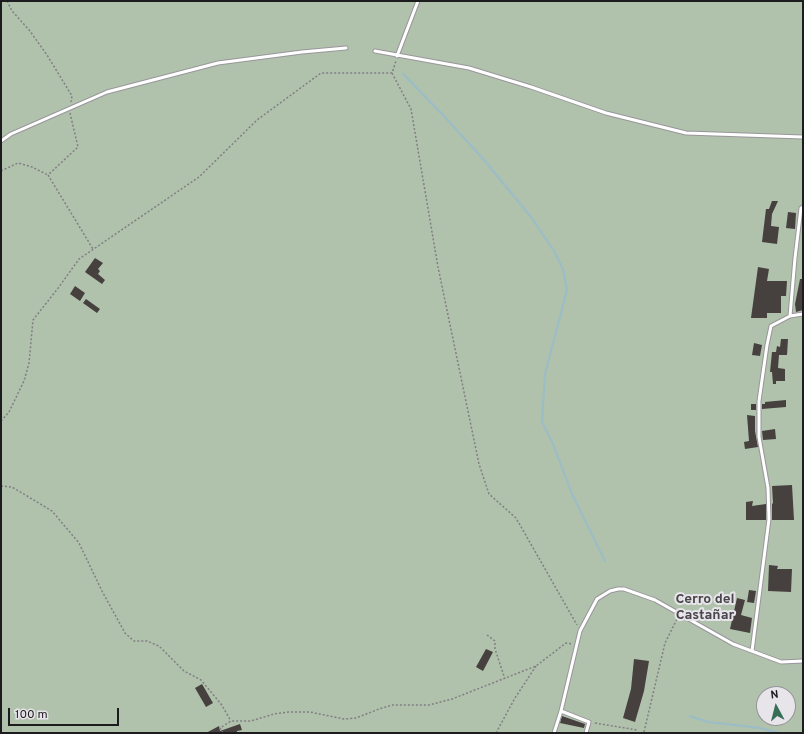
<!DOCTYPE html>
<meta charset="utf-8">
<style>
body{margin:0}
#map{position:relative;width:804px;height:734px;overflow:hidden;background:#e7e4ea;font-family:Overpass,sans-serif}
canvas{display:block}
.frame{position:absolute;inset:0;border:2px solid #1c1b1d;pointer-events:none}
.north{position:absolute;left:756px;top:686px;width:40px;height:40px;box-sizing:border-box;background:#e7e4ea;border:1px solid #969498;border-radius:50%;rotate:353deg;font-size:11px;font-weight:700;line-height:16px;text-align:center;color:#1c1b1d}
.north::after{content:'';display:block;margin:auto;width:14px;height:18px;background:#376f56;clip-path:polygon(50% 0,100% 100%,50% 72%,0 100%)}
.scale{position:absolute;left:8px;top:708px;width:111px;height:18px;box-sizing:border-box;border:2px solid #1c1b1d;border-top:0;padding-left:5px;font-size:12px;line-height:14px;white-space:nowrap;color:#1c1b1d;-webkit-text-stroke:3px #e7e4ea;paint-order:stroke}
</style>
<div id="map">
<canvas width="804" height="734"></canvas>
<div class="frame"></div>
<div class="north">N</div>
<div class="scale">100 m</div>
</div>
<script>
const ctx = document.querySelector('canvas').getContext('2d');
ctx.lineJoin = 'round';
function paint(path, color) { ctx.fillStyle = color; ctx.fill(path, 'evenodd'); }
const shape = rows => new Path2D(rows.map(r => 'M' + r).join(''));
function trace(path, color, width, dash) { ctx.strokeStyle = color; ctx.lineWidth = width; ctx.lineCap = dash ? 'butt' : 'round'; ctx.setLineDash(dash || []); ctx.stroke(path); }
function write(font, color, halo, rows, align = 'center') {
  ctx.font = font + ' Overpass,sans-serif'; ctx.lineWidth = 4; ctx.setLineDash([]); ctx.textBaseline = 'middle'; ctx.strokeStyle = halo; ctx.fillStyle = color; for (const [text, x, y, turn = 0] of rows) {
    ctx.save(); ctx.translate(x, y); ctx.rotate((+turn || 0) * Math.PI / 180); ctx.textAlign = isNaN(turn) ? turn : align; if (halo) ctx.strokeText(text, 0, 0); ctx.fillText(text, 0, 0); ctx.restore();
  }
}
paint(shape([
 [1,1,803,1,803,733,1,733],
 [764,694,788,694,788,718,764,718]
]), '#b0c1ac');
trace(shape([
 [403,74,442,114,484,160,531,217,554,251,563,269,567,290,545,374,542,422,553,444,572,494,605,561],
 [690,716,708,722,760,728,780,733]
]), '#9abdc8', 2);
paint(shape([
 [772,201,778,201,772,214,771,226,779,227,777,244,762,242,766,209,769,209],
 [788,212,796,213,795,229,786,228],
 [95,258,103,263,98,269,100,271,98,274,105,280,102,284,85,272],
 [758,267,769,269,767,281,787,281,786,296,781,296,781,313,767,313,767,318,751,318],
 [800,279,803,279,803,310,796,312,795,304],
 [75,286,85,293,80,301,70,294],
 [86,299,100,309,97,313,83,303],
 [781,339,788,339,787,355,779,355,778,368,785,369,785,381,776,381,776,384,773,384,772,372,770,372,772,352,776,352,777,346,780,347],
 [754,343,762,345,760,356,752,355],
 [786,400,786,407,762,409,762,404,765,404,765,402],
 [751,404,756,404,756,410,751,410],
 [747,415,755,416,755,431,758,447,745,449,744,442,749,441],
 [775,429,776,439,763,440,762,431],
 [792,485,794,520,772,520,772,504,773,503,772,486],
 [753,501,752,506,766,504,766,520,746,520,746,502],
 [769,565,778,566,777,569,792,569,791,592,768,591],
 [749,590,756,591,754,603,747,602],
 [737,598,745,600,741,615,752,618,750,633,730,629],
 [486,649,493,652,483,671,476,667],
 [634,659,649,661,644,691,635,722,623,718,631,689],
 [202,684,213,703,206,707,195,688],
 [562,716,585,724,584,728,560,723],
 [240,724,242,730,237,731,237,733,206,733,219,726,220,731]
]), '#46403e');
const lane = shape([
 [375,51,469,68,531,87,606,113,686,133,803,137],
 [397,56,418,1],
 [1,141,11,134,107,92,218,63,302,52,346,48],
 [790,316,795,258,801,208,803,207],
 [752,651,769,519,768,488,759,437,759,401,767,345,771,326,790,316,803,314],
 [561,711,589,722,586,733],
 [554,733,561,711,580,631,597,599,610,591,618,589,624,589,655,600,733,644,781,662,803,661]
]);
trace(lane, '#99969b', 5);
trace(shape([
 [7,1,12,11,30,31,47,55,72,96,71,102],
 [392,73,411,109,438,267,479,464,489,494,516,518,577,625],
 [70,113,78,147,48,175,93,249],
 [1,171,18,163,32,167,48,175],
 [1,421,9,412,24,381,29,363,33,320,59,287,79,259,199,177,257,120,321,73,392,73,396,61],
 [1,486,12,487,52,511,79,543,102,591,125,633,134,641,147,641,159,646,184,671,201,680,221,704,231,721],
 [487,635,495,641,495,649,505,679],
 [595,723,637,730],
 [644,732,665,643,677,619],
 [223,733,220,728,231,721,251,721,274,714,289,712,310,712,344,719,356,718,379,709,392,705,429,705,452,699,536,666,566,643,573,644],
 [496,733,515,698,536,666]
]), '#817f83', 1.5, [2, 2]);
trace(lane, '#fff', 3);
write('bold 14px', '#48464a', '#e7e4ea', [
 ["Cerro del",705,600],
 ["Castañar",705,616]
]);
</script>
